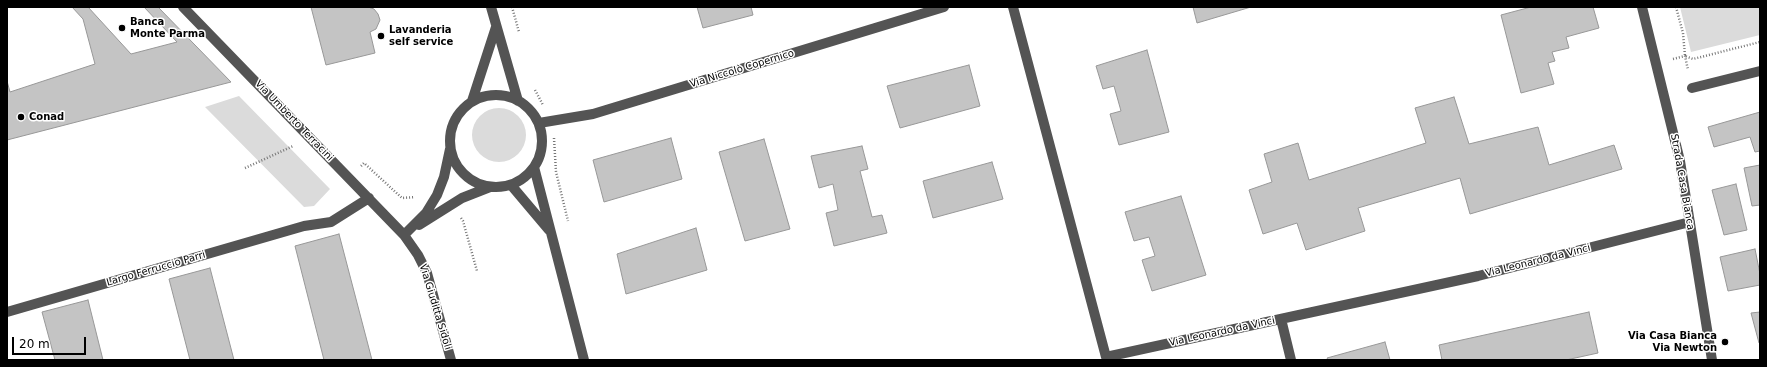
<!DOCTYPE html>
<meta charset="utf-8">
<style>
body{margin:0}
#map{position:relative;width:1767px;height:367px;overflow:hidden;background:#fff;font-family:"DejaVu Sans",sans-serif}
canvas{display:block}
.frame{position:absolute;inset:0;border:8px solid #000;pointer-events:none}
.scale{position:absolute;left:12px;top:337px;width:74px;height:18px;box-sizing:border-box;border:2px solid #000;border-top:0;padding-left:5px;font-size:12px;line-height:14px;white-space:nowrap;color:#000;-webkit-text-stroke:3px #fff;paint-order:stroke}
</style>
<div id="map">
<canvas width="1767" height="367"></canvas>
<div class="frame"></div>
<div class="scale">20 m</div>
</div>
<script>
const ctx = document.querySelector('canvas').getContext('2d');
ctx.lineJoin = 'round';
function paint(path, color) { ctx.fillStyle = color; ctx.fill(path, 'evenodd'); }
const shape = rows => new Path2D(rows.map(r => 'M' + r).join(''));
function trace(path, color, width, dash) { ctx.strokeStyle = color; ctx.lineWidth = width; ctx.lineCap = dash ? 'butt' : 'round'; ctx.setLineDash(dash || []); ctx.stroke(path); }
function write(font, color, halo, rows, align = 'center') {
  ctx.font = font + ' "DejaVu Sans",sans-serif'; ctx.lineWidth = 3; ctx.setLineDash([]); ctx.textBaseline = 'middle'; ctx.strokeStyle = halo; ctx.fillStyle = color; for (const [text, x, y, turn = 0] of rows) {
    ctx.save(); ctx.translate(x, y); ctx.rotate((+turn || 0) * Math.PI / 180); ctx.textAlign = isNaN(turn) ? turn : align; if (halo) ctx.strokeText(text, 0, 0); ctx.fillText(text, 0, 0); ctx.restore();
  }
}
paint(shape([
 [1680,7,1760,7,1760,35,1691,52],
 [239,96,330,189,314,206,304,207,205,107],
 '472 135a27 27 0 1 1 54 0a27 27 0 1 1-54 0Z'
]), '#dbdbdb');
const building = shape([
 [72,7,88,7,131,54,177,42,144,7,158,7,231,82,7,140,7,81,10,92,95,64,83,19,72,7],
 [311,7,368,7,374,9,378,14,380,20,376,29,370,32,375,53,326,65,311,7],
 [697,7,751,7,753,15,703,28,697,7],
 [1193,7,1251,7,1197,23,1193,7],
 [1531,7,1593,7,1599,28,1566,37,1569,48,1552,52,1555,61,1548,63,1554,84,1521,93,1501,15,1531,7],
 [1147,50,1169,132,1119,145,1110,114,1121,111,1114,86,1103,89,1096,66,1147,50],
 [969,65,980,106,900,128,887,86,969,65],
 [1454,97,1469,144,1538,127,1549,165,1614,145,1622,169,1470,214,1460,178,1358,208,1365,231,1306,250,1297,223,1263,234,1249,190,1272,182,1264,154,1298,143,1309,180,1426,143,1415,108,1454,97],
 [1760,112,1760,151,1755,152,1750,137,1714,147,1708,127,1760,112],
 [671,138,682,179,604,202,593,160,671,138],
 [764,139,790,229,745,241,719,152,764,139],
 [862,146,868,169,860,171,872,217,882,215,887,233,834,246,826,213,838,210,833,184,819,188,811,156,862,146],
 [992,162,1003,199,933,218,923,181,992,162],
 [1760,165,1760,205,1752,206,1744,168,1760,165],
 [1736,184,1747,230,1724,235,1712,190,1736,184],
 [1181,196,1206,275,1152,291,1142,260,1155,256,1149,237,1134,241,1125,212,1181,196],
 [696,228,707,270,626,294,617,254,696,228],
 [339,234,372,360,324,360,295,246,339,234],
 [1755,249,1760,274,1760,285,1728,291,1720,257,1755,249],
 [210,268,234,360,190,360,169,279,210,268],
 [88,300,103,360,55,360,42,312,88,300],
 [1589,312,1598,353,1566,360,1442,360,1439,345,1589,312],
 [1760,312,1760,343,1759,343,1751,313,1760,312],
 [1385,342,1390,360,1328,360,1327,358,1385,342]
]);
paint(building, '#c4c4c4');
trace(building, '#989898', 1);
trace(shape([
 [512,7,519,32],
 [1676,7,1683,33,1685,56,1693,59,1760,42],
 [1673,59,1685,56,1688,70],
 [535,90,543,105],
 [554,138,556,172,568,221],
 [361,166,364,163,402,198,415,197],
 [245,168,293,146],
 [461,218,463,221,477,271]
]), '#767676', 2.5, [1, 2]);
trace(shape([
 [183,7,404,235,418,255,427,273,451,360],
 [491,7,518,101],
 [1013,7,1106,357,1478,276,1690,222],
 [1642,7,1680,161,1712,360],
 [1692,88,1760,71],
 '450 141a46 46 0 1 1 92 0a46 46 0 1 1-92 0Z',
 [472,101,496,27],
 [539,123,593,114,944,7],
 [534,167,584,360],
 [511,185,549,230],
 [419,225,462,198,490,187],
 [404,235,426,213,437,195,444,177,450,149],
 [7,312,304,226,331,222,369,198],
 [1281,319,1291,360]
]), '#545454', 10);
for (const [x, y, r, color] of [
 [122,28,4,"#000"],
 [381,36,4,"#000"],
 [21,117,4,"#000"],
 [1725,342,4,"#000"]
]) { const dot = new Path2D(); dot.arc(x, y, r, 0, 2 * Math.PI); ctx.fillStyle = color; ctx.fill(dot); trace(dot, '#fff', 1.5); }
write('bold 10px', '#000', '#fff', [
 ["Banca",130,22],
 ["Monte Parma",130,34],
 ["Lavanderia",389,30],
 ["self service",389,42],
 ["Conad",29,117],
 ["Via Casa Bianca",1717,336,"right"],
 ["Via Newton",1717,348,"right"]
], 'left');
write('10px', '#000', '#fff', [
 ["Via Niccolò Copernico",742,69,-17],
 ["Via Umberto Terracini",294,121,46],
 ["Strada Casa Bianca",1682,182,80],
 ["Via Leonardo da Vinci",1538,261,-14],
 ["Largo Ferruccio Parri",156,269,-16],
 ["Via Giuditta Sidoli",435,307,73],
 ["Via Leonardo da Vinci",1222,332,-12]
]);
</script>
